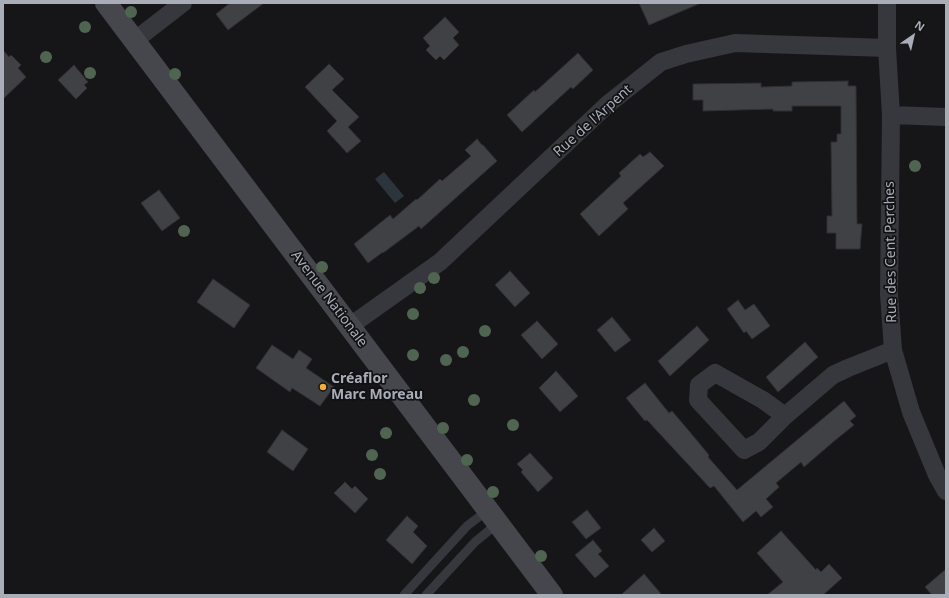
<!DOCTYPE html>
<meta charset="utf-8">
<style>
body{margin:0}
#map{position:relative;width:949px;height:598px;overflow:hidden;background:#161618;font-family:"Noto Sans",sans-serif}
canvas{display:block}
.frame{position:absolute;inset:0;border:4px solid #a8adb8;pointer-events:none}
.north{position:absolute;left:893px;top:16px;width:40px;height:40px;-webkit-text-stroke:3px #111113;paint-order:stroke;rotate:34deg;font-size:11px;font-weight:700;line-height:16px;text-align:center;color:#a8adb8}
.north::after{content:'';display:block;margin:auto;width:14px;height:18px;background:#a8adb8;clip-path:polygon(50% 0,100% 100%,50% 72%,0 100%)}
</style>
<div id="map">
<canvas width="949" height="598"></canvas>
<div class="frame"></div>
<div class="north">N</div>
</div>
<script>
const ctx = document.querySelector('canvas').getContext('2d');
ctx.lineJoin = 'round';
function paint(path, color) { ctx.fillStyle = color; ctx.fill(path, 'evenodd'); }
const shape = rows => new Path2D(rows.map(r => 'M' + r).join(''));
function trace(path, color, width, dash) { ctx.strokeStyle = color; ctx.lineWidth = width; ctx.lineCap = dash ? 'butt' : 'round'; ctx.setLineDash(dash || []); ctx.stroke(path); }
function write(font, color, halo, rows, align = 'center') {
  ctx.font = font + ' "Noto Sans",sans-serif'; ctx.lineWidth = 3.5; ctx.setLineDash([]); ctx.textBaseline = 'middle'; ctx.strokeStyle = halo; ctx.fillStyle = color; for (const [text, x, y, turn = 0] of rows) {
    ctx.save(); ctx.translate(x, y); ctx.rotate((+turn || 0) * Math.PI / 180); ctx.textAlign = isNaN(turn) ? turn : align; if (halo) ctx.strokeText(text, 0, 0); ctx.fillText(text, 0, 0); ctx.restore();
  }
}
paint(shape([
 [384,172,404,196,395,203,375,179]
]), '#2c353c');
const building = shape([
 [230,3,264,3,228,30,216,14,230,3],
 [639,3,701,3,649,25,639,3],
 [445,17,459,32,453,38,459,45,444,60,440,56,436,60,426,50,430,46,423,38,445,17],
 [3,50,9,57,11,55,21,65,18,68,26,77,3,99,3,50],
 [578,53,593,70,573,89,571,87,522,132,507,115,534,90,535,92,578,53],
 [329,64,344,79,332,90,359,117,348,127,361,141,347,153,327,131,337,121,305,87,329,64],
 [74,65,88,82,84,85,87,88,76,99,58,80,74,65],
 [848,81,848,86,856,86,857,224,862,224,860,249,836,249,836,233,827,233,827,216,832,216,831,142,837,142,837,134,841,134,841,106,792,106,792,111,773,111,773,109,703,111,703,100,693,100,693,84,761,83,761,87,792,86,792,82,848,81],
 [477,139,482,145,483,145,497,161,421,229,419,226,383,253,383,252,368,263,354,244,390,215,393,219,416,199,417,200,440,179,442,181,471,156,465,150,477,139],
 [650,152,664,166,623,203,628,209,599,236,580,214,621,176,619,173,640,154,643,157,650,152],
 [159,190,180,218,162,231,141,203,159,190],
 [510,271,530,293,515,307,495,285,510,271],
 [213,279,250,305,234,328,197,302,213,279],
 [738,300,745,310,754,304,770,326,752,339,746,331,744,333,727,309,738,300],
 [612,317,631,340,615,352,597,330,612,317],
 [537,321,558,344,542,359,521,335,537,321],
 [697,326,709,340,670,376,658,361,697,326],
 [805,342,818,357,778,392,766,377,805,342],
 [272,345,293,359,299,350,312,359,306,368,334,387,320,406,292,388,290,392,256,368,272,345],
 [556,371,578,396,560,412,539,388,556,371],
 [645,383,669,413,672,411,689,431,709,455,708,457,737,490,844,401,856,416,850,421,854,425,833,442,804,467,801,462,776,483,779,487,766,499,773,507,761,517,756,511,743,522,714,486,710,488,647,420,645,421,626,398,645,383],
 [282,430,308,449,293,471,267,452,282,430],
 [530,453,553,478,538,492,521,472,523,470,517,464,530,453],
 [345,482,352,489,355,486,368,499,355,513,334,493,345,482],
 [587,510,601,528,586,539,572,522,587,510],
 [407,516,418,526,413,532,427,546,412,564,386,540,407,516],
 [654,528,665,541,652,552,641,540,654,528],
 [781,531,816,570,817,568,821,572,829,564,842,578,823,595,767,595,783,582,757,553,781,531],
 [593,540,602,551,598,554,609,566,595,578,575,555,593,540],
 [946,569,946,595,932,595,925,587,946,569],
 [644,574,662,595,621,595,644,574]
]);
paint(building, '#404145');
trace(building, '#303034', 1);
trace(shape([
 [404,595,467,526,488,510],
 [426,595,475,542,498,523]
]), '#37383d', 9);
trace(shape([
 [887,3,887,48,891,115,889,294,893,350,911,412,937,475,946,491],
 [134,41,183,3],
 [891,115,946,117],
 [350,326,440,262,608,104,661,62,686,54,735,43,887,48],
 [785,416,763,400,715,373,699,385,698,400,744,450,759,442,785,416,833,375,848,368,893,350]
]), '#37383d', 18);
trace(shape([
 [106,3,552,595]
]), '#45474d', 22);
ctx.fillStyle = '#506452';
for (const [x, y] of [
 [131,12],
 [85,27],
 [46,57],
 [90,73],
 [175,74],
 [915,166],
 [184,231],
 [322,267],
 [434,278],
 [420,288],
 [413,314],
 [485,331],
 [463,352],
 [413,355],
 [446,360],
 [474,400],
 [513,425],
 [443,428],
 [386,433],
 [372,455],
 [467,460],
 [380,474],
 [493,492],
 [541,556]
]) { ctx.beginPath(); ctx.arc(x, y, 6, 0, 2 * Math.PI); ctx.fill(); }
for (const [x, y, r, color] of [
 [323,387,4,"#f2b134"]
]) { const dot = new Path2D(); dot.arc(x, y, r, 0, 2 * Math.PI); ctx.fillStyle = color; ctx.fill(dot); trace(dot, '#111113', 1.5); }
write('14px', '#a8adb8', '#111113', [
 ["Rue de l'Arpent",593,121,-42],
 ["Rue des Cent Perches",891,252,-91],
 ["Avenue Nationale",329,299,53]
]);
write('bold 14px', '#a8adb8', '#111113', [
 ["Créaflor",331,379],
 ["Marc Moreau",331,395]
], 'left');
</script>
